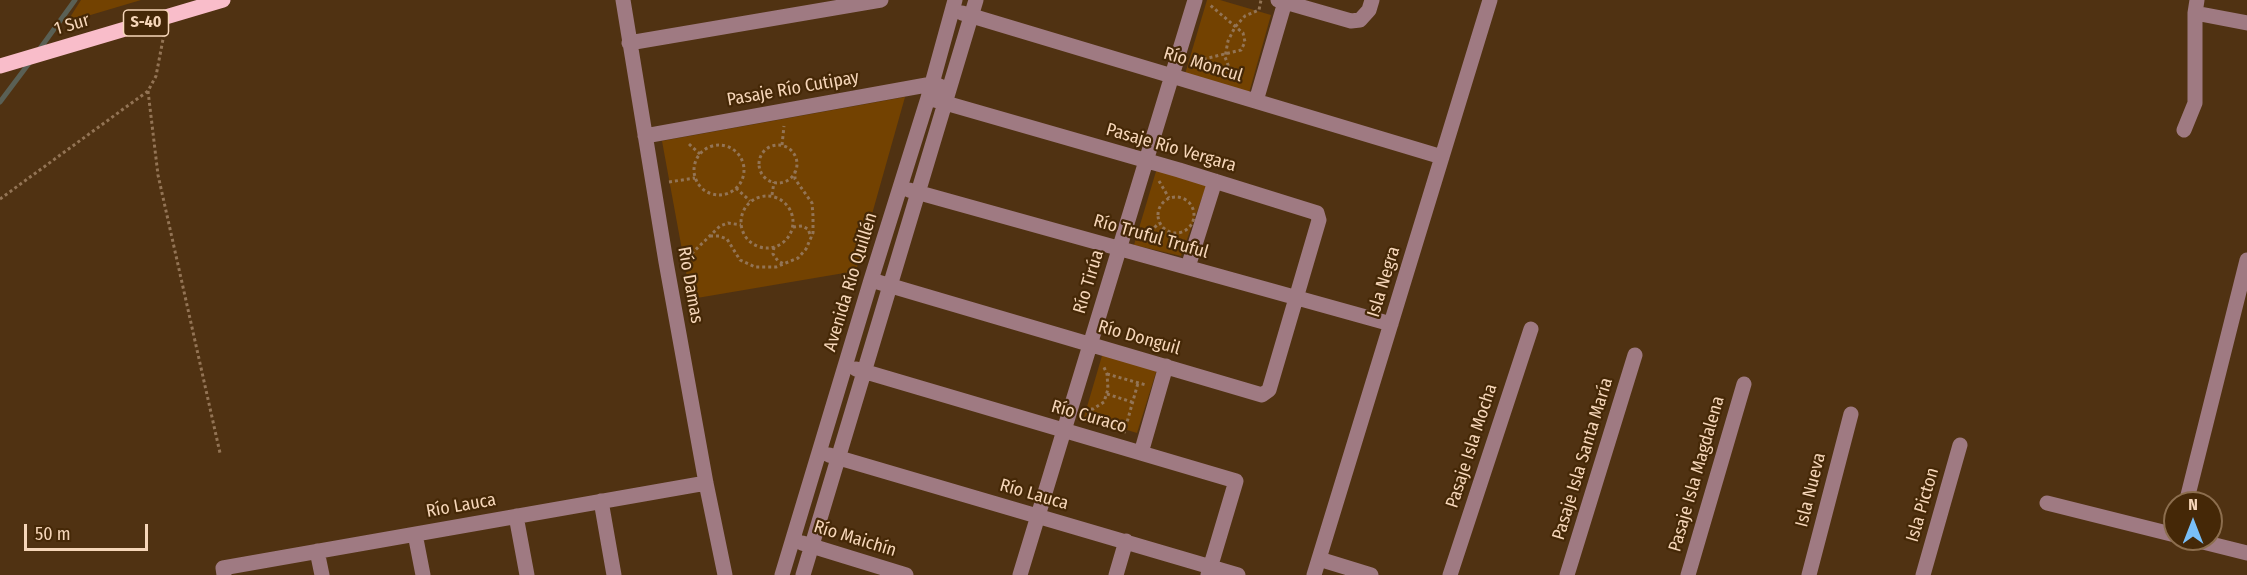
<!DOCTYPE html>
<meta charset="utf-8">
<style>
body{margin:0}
#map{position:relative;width:2247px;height:575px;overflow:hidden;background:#503212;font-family:"Fira Sans Condensed",sans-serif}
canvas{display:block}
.north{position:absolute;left:2163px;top:491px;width:60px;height:60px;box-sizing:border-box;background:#452807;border:2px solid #8c6e4e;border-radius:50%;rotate:0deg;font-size:16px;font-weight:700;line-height:24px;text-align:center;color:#f6d6b9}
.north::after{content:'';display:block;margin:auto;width:21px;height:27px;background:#79bff8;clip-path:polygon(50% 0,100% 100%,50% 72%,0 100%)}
.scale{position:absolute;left:24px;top:524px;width:124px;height:27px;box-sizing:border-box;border:3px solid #f6d6b9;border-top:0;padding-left:8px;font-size:18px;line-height:21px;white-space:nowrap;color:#f6d6b9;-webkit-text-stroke:4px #452807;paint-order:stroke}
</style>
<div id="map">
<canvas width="2247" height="575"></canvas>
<div class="north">N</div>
<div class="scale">50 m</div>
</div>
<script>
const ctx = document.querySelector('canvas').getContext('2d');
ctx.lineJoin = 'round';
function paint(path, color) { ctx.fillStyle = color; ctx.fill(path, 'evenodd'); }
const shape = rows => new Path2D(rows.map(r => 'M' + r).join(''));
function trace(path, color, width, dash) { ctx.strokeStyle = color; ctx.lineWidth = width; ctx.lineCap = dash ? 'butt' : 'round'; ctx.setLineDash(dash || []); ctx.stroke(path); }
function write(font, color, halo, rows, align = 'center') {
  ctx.font = font + ' "Fira Sans Condensed",sans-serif'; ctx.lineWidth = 4.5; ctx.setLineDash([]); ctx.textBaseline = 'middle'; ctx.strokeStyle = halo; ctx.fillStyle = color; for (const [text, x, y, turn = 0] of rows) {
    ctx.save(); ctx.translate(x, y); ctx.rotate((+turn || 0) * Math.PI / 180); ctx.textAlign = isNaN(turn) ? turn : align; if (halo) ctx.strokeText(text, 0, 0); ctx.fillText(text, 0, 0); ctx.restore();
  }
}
paint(shape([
 [81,0,141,0,67,22],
 [1207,0,1220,0,1271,15,1249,93,1185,74],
 [905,97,856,271,691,299,662,141],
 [1157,168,1207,184,1181,256,1134,245],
 [1104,349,1158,366,1137,433,1084,417]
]), '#734201');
trace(shape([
 [39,50,75,0],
 [0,102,30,62]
]), '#5a6055', 5);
trace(shape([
 [1192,62,1241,50,1245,42,1243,33,1210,5],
 [1239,80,1230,70,1225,57,1228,41,1235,27,1245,16,1259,10,1261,0],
 [148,91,158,175,220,453],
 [689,144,700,154],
 [782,145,784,126],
 '694 170a25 25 0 1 1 50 0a25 25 0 1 1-50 0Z',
 '759 164a19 19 0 1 1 38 0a19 19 0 1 1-38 0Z',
 [1159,181,1169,198],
 [669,182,695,178],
 [736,188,750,201],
 [772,195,774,182],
 '741 222a26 26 0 1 1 52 0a26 26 0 1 1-52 0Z',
 '1158 215a18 18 0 1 1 36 0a18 18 0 1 1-36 0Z',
 [0,199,148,91,156,76,164,34],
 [793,227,802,226,808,229,811,237],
 [1139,230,1149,240],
 [710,236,719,236,727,239,740,260,755,267,776,267,798,258,806,249,813,233,813,216,812,203,795,179,795,171],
 [1146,236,1159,223],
 [774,247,773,254,778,261,784,264],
 [683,262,720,226,728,223,741,225],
 [1107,374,1146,385],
 [1107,394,1132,402],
 [1085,409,1093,409,1104,402,1108,389,1107,374,1103,365],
 [1124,433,1138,383]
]), '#937455', 3, [3, 3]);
trace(shape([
 [623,0,666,262,706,483,725,575],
 [1278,0,1351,21,1360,20,1369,10,1372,0],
 [2197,0,2195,13,2247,23],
 [962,13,1442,157],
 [629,43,881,0],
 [1256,101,1285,2],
 [2184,130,2195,103,2195,13],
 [645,136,932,84,940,86],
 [909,190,1391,324],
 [1188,267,1215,181],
 [871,280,1262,395,1269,390,1319,220,1317,213,1179,170,928,98],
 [856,369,1236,481,1208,575],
 [1141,453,1166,366],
 [829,455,1238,575],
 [601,501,614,575],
 [2047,503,2175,535],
 [2186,503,2247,260],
 [516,516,527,575],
 [415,534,423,575],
 [2191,539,2247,553],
 [802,543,906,575],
 [317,551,322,575],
 [1319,559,1371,575],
 [224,575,223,568,706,483],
 [782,575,871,280,928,98,955,0],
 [803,575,976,0],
 [1020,575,1195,0],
 [1116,575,1126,541],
 [1314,575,1490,0],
 [1450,575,1531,329],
 [1567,575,1635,355],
 [1688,575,1744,384],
 [1809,575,1851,414],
 [1923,575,1960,445]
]), '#9f7a82', 15);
trace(shape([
 [0,66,223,0]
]), '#f9bdca', 15);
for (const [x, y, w] of [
 [146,23,45]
]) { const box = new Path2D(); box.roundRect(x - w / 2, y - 13, w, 26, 4.5); ctx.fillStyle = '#452807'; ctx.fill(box); trace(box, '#f6d6b9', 1.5); }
write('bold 16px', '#f6d6b9', null, [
 ["S-40",146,23]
]);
write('18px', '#f6d6b9', '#452807', [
 ["1 Sur",72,25,-16],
 ["Río Moncul",1203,65,17],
 ["Pasaje Río Cutipay",793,89,-10],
 ["Pasaje Río Vergara",1171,148,16],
 ["Río Truful Truful",1151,237,16],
 ["Avenida Río Quillén",851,282,-73],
 ["Río Tirúa",1089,282,-73],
 ["Isla Negra",1384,282,-73],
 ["Río Damas",690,285,80],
 ["Río Donguil",1139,338,16],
 ["Río Curaco",1089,417,16],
 ["Pasaje Isla Mocha",1472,446,-72],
 ["Pasaje Isla Santa María",1583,459,-73],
 ["Pasaje Isla Magdalena",1697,474,-74],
 ["Isla Nueva",1811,490,-76],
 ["Río Lauca",1034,495,16],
 ["Isla Picton",1923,505,-74],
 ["Río Lauca",461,506,-10],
 ["Río Maichín",855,539,17]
]);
</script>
